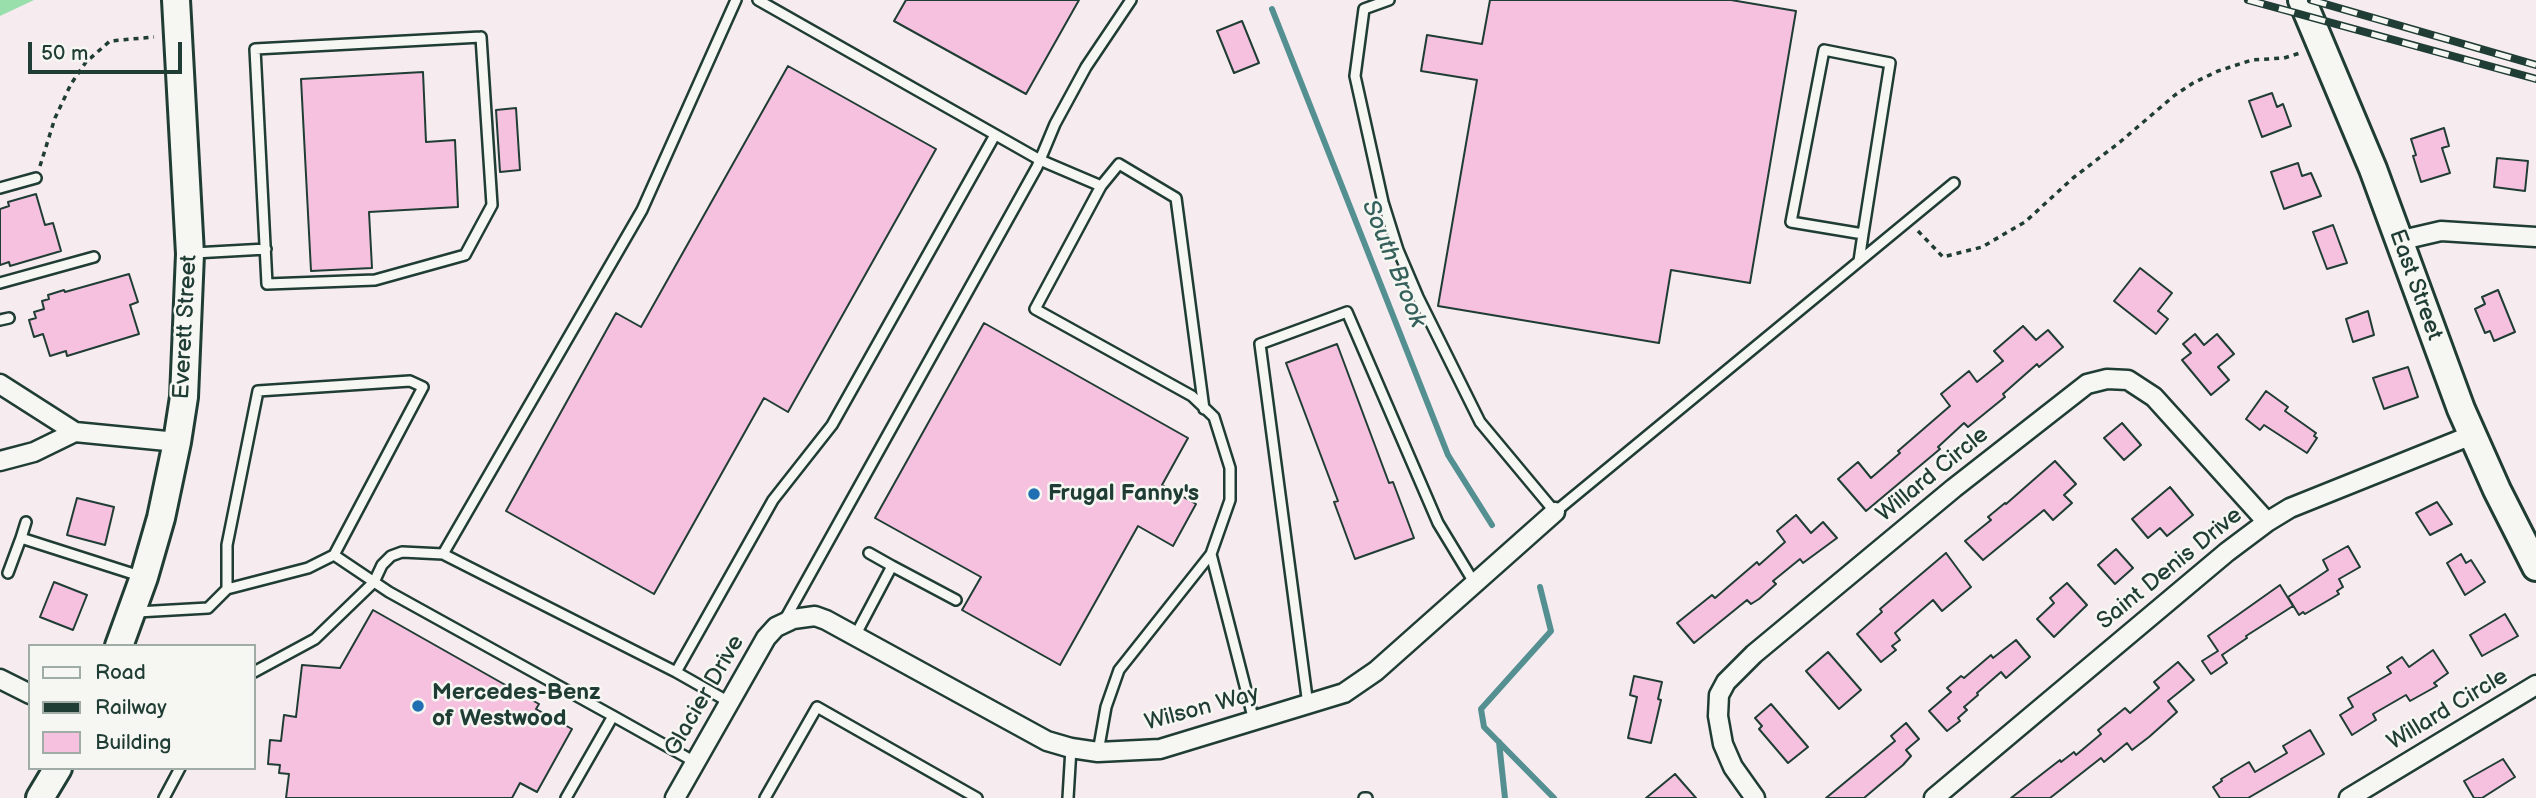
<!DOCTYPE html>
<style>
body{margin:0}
#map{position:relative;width:2536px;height:798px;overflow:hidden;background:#f6ebee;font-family:"Balsamiq Sans",sans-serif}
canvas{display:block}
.legend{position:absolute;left:28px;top:644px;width:228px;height:126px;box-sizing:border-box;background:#f6f6f2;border:2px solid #a0aca6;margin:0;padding:9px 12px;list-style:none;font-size:21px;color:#1f3d34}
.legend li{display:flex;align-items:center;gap:14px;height:35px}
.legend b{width:35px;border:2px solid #a0aca6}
.scale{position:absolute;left:28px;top:42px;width:154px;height:32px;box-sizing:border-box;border:4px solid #1f3d34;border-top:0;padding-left:9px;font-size:21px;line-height:24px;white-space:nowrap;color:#1f3d34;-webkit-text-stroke:5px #f6f6f2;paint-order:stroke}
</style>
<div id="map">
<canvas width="2536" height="798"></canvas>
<ul class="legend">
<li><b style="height:9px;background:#f6f6f2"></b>Road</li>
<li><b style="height:9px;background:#1f3d34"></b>Railway</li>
<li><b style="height:19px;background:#f5c1df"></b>Building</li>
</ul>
<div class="scale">50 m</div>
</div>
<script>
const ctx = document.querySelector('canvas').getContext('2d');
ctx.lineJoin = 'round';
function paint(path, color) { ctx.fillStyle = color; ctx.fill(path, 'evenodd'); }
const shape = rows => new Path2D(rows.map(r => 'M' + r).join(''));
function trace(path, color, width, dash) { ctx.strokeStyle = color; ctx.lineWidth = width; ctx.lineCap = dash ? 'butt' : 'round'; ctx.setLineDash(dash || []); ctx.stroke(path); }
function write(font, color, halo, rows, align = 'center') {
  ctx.font = font + ' "Balsamiq Sans",sans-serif'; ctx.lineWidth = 5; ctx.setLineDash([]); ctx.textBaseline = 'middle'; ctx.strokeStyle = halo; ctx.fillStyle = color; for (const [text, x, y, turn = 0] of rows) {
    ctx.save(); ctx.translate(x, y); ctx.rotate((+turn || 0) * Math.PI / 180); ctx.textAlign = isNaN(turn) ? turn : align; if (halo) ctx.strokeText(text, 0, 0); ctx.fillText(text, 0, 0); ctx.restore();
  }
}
paint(shape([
 [0,0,34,0,0,16]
]), '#98dfac');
trace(shape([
 [1272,9,1448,455,1492,525],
 [1540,587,1551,631,1481,709,1484,727,1554,798],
 [1499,742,1505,798]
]), '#549092', 6);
const building = shape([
 [906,0,1079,0,1026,94,894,21,906,0],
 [1490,0,1731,0,1796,11,1750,283,1671,270,1659,343,1438,306,1477,80,1421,71,1427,35,1482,44,1490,0],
 [1242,21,1259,63,1234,73,1217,31,1242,21],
 [788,66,936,149,788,412,764,398,654,594,506,511,616,313,641,327,788,66],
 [423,72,426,142,455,140,458,207,369,212,372,268,311,271,301,79,423,72],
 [2272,93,2277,107,2283,104,2291,126,2262,137,2249,101,2272,93],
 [516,108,520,170,500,172,496,110,516,108],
 [2444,128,2449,146,2442,148,2450,173,2421,182,2413,156,2416,155,2411,139,2444,128],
 [2497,158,2528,161,2525,191,2494,187,2497,158],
 [2298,163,2302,176,2311,173,2321,196,2284,209,2271,172,2298,163],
 [36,194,45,225,53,223,61,251,10,266,9,262,0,265,0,209,9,206,8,202,36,194],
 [2333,225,2347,263,2327,269,2313,232,2333,225],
 [2140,268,2172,293,2158,311,2168,319,2156,334,2114,301,2140,268],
 [129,274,138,302,130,305,139,334,67,356,66,351,50,356,43,334,34,337,29,320,36,318,34,312,44,309,42,301,49,299,48,295,64,290,65,292,129,274],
 [2498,290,2515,332,2494,341,2490,331,2485,333,2475,309,2485,304,2482,297,2498,290],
 [2368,311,2374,335,2353,342,2346,319,2368,311],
 [984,323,1188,438,1162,485,1196,504,1173,546,1138,526,1060,665,962,610,981,577,875,518,984,323],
 [2023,326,2036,340,2048,330,2063,347,2039,367,2037,364,2003,394,2005,397,1968,427,1964,423,1938,447,1940,449,1866,511,1838,479,1858,462,1871,478,1900,453,1898,451,1950,406,1941,394,1969,371,1977,382,2003,361,1994,351,2023,326],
 [2195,334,2204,345,2217,334,2234,354,2218,367,2229,380,2211,395,2182,360,2191,353,2183,344,2195,334],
 [1337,344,1389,483,1393,482,1414,538,1355,559,1334,502,1338,501,1286,363,1337,344],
 [2408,367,2418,397,2384,409,2373,378,2408,367],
 [2266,391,2288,407,2285,411,2316,433,2314,436,2317,438,2307,453,2264,425,2260,430,2246,419,2266,391],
 [2122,423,2141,445,2124,460,2104,438,2122,423],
 [2055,461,2076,484,2064,495,2072,503,2053,520,2044,510,1983,560,1965,541,1991,520,1988,517,2005,503,2006,504,2055,461],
 [2170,487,2193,515,2167,536,2160,528,2148,538,2132,519,2170,487],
 [77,498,114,507,105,545,67,535,77,498],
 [2437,502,2452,524,2430,535,2416,513,2437,502],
 [1796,515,1811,533,1823,522,1837,538,1803,563,1800,559,1773,581,1776,584,1759,599,1751,604,1747,600,1694,643,1677,623,1712,595,1715,598,1757,562,1759,565,1785,542,1777,531,1796,515],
 [2348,546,2360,567,2339,579,2343,587,2337,591,2339,594,2305,614,2303,612,2299,615,2288,597,2328,570,2323,560,2348,546],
 [2116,549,2133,568,2115,584,2098,565,2116,549],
 [1946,553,1971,587,1942,611,1933,600,1895,633,1900,640,1892,646,1896,650,1881,662,1857,634,1882,612,1880,609,1946,553],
 [2461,554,2466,563,2471,560,2485,582,2465,595,2447,563,2461,554],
 [54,582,87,595,73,630,40,617,54,582],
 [2067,583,2087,605,2054,637,2037,619,2054,603,2050,598,2067,583],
 [2280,585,2293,606,2246,636,2247,638,2222,655,2227,663,2211,674,2202,661,2218,651,2208,636,2280,585],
 [373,610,539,704,536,709,572,729,537,792,520,783,512,798,286,798,289,774,279,773,280,765,268,764,270,740,281,741,284,715,296,717,302,665,340,668,373,610],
 [2505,614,2518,636,2482,656,2470,635,2505,614],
 [2016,640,2030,657,2006,678,2001,672,1977,693,1978,695,1964,707,1967,710,1958,718,1960,721,1947,731,1929,711,1951,692,1947,688,1961,676,1964,678,1991,655,1993,658,2016,640],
 [2433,650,2448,673,2434,683,2437,686,2410,701,2406,695,2373,714,2376,720,2352,735,2340,715,2353,707,2348,698,2391,673,2387,667,2402,657,2409,667,2433,650],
 [1828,652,1861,690,1839,709,1806,671,1828,652],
 [2178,662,2194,680,2168,701,2177,712,2149,737,2132,750,2127,743,2104,762,2101,758,2050,798,2011,798,2060,760,2061,762,2074,752,2076,755,2101,734,2098,730,2125,708,2130,713,2159,688,2154,682,2178,662],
 [1634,676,1662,682,1658,699,1661,700,1651,743,1628,738,1637,697,1630,695,1634,676],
 [1771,704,1808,747,1788,763,1759,729,1762,726,1755,718,1771,704],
 [1906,723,1919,739,1906,750,1911,756,1903,765,1864,798,1826,798,1895,741,1891,736,1906,723],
 [2310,730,2324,754,2248,798,2220,798,2213,787,2222,781,2221,779,2249,762,2255,772,2287,753,2283,746,2310,730],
 [2503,759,2515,777,2482,798,2474,798,2464,781,2503,759],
 [1675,774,1696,798,1646,798,1675,774]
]);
paint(building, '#f5c1df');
trace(building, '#1f3d34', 2);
const lane = shape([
 [758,0,1040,160,1101,186,1035,309,1192,396,1214,417,1230,468,1230,500,1211,554,1119,670,1106,707,1098,752],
 [1389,0,1364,9,1355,76,1383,202,1398,250,1418,297,1480,422,1555,512,1954,183],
 [481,37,492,205,465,255,375,280,267,284,255,49,481,37],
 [1101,186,1119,164,1176,198,1204,409],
 [0,188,36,178],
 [194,253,266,249],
 [1859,261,1863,234,1890,63,1824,50,1791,222,1863,234],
 [0,283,94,257],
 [0,320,9,318],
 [26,522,21,538,143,577],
 [869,553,892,566],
 [1211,554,1254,721],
 [8,573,21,538],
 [227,589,308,568,334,555],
 [137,612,208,608,227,589,227,545,258,391,410,381,423,387,334,555,389,592,613,716,566,798],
 [784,621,1037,167,1055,124,1086,67,1131,0],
 [855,636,892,566,956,600],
 [254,672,315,639,374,582,382,565,391,556,402,552,443,554],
 [676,672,773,500,832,425,995,135],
 [729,702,676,672,443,554,642,210,736,0],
 [1308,705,1260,344,1347,312,1438,523,1475,584],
 [613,716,695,762],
 [164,798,180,768],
 [765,798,817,707,977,798],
 [1068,798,1071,748],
 [1364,798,1367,798]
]);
const street = shape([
 [2398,241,2441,231,2536,237],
 [0,384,75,432,34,452,0,461],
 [75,432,177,442],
 [0,679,30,694],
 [675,798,766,638,776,627,793,619,815,616,826,620,1047,741,1071,748,1098,752,1160,749,1344,693,1376,671,1555,512],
 [1755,798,1733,767,1723,744,1718,716,1719,695,1726,682,1754,654,1954,488,2087,384,2107,379,2128,380,2154,397,2267,522],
 [1934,798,2227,552,2267,522,2290,508,2472,435],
 [2349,798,2536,685]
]);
const secondary = shape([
 [2302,0,2373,169,2461,409,2497,490,2536,567],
 [119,646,144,577,161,518,177,442,184,397,190,254,176,0],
 [40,798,58,768]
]);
trace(lane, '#1f3d34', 14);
trace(street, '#1f3d34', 23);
trace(secondary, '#1f3d34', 32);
trace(shape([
 [40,166,55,118,71,84,86,62,110,41,154,37],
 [1918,231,1943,257,1982,247,2025,222,2073,178,2120,142,2175,95,2193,83,2218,71,2252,60,2284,58,2300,53]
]), '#1f3d34', 3.5, [5, 5]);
trace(lane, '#f6f6f2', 9);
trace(street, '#f6f6f2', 18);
trace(secondary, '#f6f6f2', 26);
const rail = shape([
 [2248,0,2536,79],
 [2311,0,2536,65]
]);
trace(rail, '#1f3d34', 8);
trace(rail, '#f6f6f2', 5, [16]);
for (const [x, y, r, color] of [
 [1034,494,7,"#1f6fb2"],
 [418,706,7,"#1f6fb2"]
]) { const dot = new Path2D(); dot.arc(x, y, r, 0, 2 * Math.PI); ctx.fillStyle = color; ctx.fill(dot); trace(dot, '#f6f6f2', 2.5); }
write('23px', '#1f3d34', '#f6f6f2', [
 ["East Street",2415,285,70],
 ["Everett Street",186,327,-87],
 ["Willard Circle",1933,475,-39],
 ["Saint Denis Drive",2170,569,-39],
 ["Glacier Drive",705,696,-60],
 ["Wilson Way",1202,709,-15],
 ["Willard Circle",2448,710,-31]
]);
write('bold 23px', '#1f3d34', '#f6f6f2', [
 ["Frugal Fanny's",1048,494],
 ["Mercedes-Benz",432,693],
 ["of Westwood",432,719]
], 'left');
write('italic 24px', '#35605b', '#f6f6f2', [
 ["South Brook",1393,264,68]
]);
</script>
